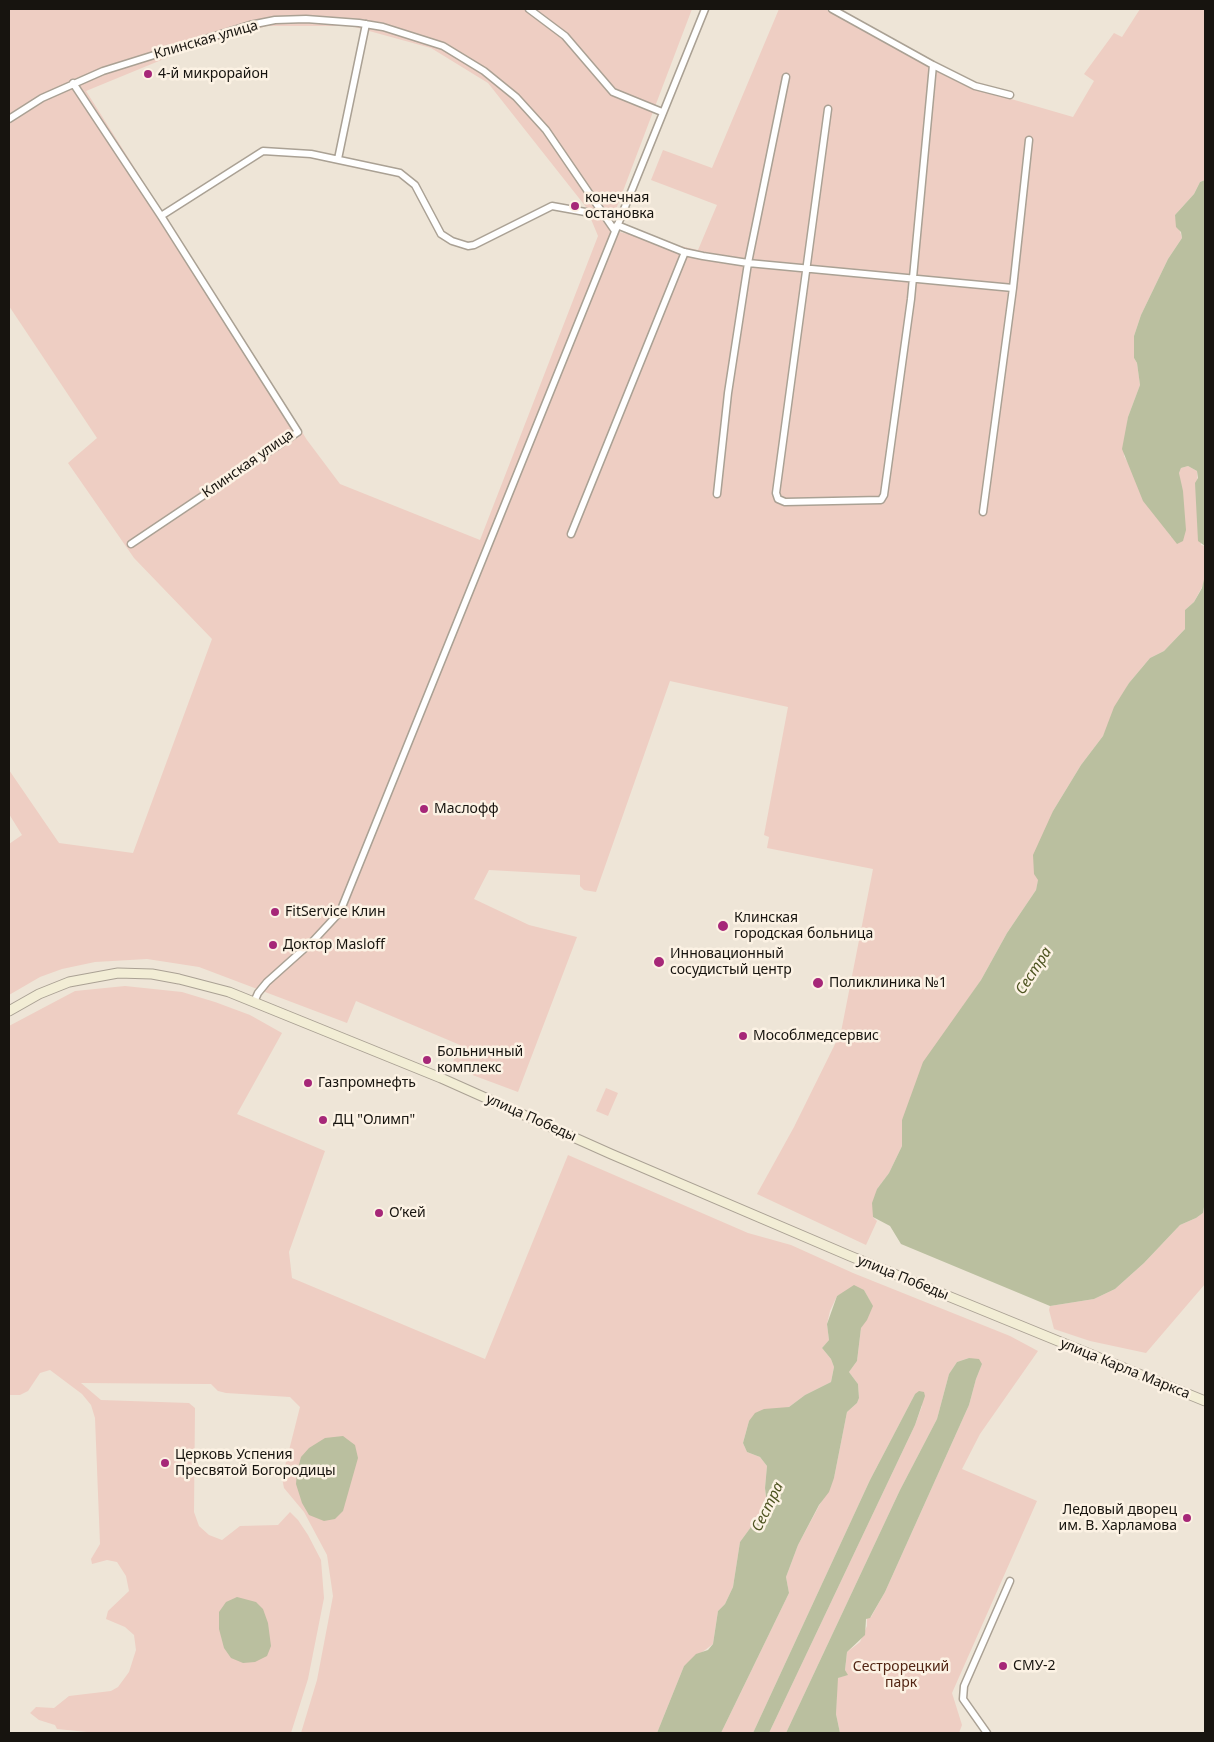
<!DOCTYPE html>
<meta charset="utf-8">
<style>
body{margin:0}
#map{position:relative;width:1214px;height:1742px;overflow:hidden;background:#eee5d7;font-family:"Noto Sans",sans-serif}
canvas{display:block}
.frame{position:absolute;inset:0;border:10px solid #17140f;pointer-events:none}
</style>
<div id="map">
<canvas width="1214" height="1742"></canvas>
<div class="frame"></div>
</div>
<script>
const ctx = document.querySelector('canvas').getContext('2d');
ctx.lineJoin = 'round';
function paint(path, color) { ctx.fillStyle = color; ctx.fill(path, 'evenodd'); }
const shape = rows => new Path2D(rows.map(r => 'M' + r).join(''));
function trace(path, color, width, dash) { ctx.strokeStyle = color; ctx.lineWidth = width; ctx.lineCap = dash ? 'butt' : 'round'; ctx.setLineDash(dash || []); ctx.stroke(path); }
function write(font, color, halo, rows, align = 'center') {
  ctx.font = font + ' "Noto Sans",sans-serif'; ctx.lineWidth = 5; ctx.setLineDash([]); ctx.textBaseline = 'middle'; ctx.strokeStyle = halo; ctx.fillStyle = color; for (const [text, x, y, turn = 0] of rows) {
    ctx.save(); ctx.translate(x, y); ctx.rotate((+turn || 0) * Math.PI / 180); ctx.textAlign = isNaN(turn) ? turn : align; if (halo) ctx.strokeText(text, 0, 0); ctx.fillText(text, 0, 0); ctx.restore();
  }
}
paint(shape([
 [9,9,692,9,612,220,615,231,698,250,717,205,651,180,663,150,712,168,779,9,825,9,970,87,1073,117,1094,81,1084,74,1114,33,1122,37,1140,9,1205,9,1205,180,1200,182,1194,194,1175,215,1182,238,1168,259,1141,315,1134,336,1134,358,1137,363,1140,385,1128,417,1124,456,1171,537,1180,484,1179,473,1181,468,1188,466,1197,471,1201,545,1205,546,1204,583,1194,602,1185,610,1185,629,1164,651,1150,658,1129,683,1103,736,1081,765,1053,811,1036,890,1007,933,981,980,957,1016,902,1120,902,1146,889,1173,877,1189,873,1217,877,1221,866,1245,757,1194,794,1127,841,1032,873,869,767,848,769,837,764,835,788,707,670,681,596,892,584,890,580,886,580,875,489,870,474,899,529,925,577,937,518,1092,451,1067,460,1045,356,1001,347,1023,199,967,147,959,95,962,62,969,40,977,9,995,9,844,22,835,9,814,9,770,59,843,133,853,212,639,134,558,68,463,97,438,9,306],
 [267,26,351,26,431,48,488,83,586,207,598,236,480,540,340,484,307,440,86,91,193,47],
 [125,986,182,992,215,1002,250,1015,282,1033,237,1114,325,1151,289,1252,292,1278,485,1359,568,1155,748,1233,791,1245,853,1273,1010,1336,1038,1351,980,1434,962,1469,1037,1501,952,1693,962,1725,959,1733,840,1733,836,1714,837,1678,847,1675,845,1670,847,1652,860,1642,867,1626,867,1617,871,1617,885,1592,969,1405,976,1379,982,1364,969,1358,957,1362,949,1374,937,1419,900,1490,786,1733,769,1733,915,1425,922,1406,915,1394,870,1480,753,1733,721,1733,789,1593,786,1577,798,1545,834,1478,847,1412,857,1403,859,1398,858,1384,849,1372,857,1361,861,1328,871,1303,864,1290,850,1290,837,1296,830,1311,827,1324,829,1340,822,1348,831,1359,834,1367,831,1382,805,1395,789,1407,749,1421,743,1443,747,1452,760,1457,767,1466,765,1488,767,1505,740,1542,733,1587,725,1604,718,1611,713,1644,684,1666,657,1733,301,1733,317,1680,333,1596,327,1555,304,1512,284,1488,282,1478,300,1407,290,1397,226,1393,218,1391,211,1384,206,1384,81,1383,101,1400,189,1403,195,1408,194,1512,199,1526,209,1535,222,1540,240,1526,278,1525,290,1512,298,1520,308,1535,321,1560,324,1598,308,1679,291,1733,97,1733,57,1729,55,1725,39,1720,30,1713,36,1707,54,1708,69,1696,111,1691,118,1687,129,1672,136,1650,134,1635,125,1627,106,1619,108,1611,129,1591,126,1576,117,1562,107,1560,92,1564,91,1559,100,1544,95,1418,91,1405,82,1394,50,1370,40,1373,28,1391,20,1395,9,1395,9,1026,75,991],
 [606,1088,618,1093,608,1116,596,1111],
 [1205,1201,1205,1284,1146,1353,1090,1341,1054,1329,1049,1310,1050,1306,1094,1299,1115,1289,1144,1263,1180,1225,1196,1218,1203,1213]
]), '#eecec3');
paint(shape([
 [1205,180,1205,546,1198,541,1195,483,1198,478,1197,471,1188,466,1181,468,1179,473,1183,491,1186,530,1183,541,1177,544,1143,501,1122,449,1128,417,1140,385,1137,363,1134,358,1134,336,1141,315,1168,259,1182,238,1181,232,1176,227,1175,215,1194,194,1200,182],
 [1205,575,1205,1201,1203,1213,1196,1218,1180,1225,1144,1263,1115,1289,1094,1299,1050,1306,901,1244,890,1226,873,1217,872,1203,877,1189,889,1173,902,1146,902,1120,923,1062,981,980,1007,933,1036,890,1038,880,1034,874,1033,855,1053,811,1081,765,1103,736,1114,707,1129,683,1150,658,1164,651,1185,629,1185,610,1194,602,1202,588],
 [854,1285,864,1290,873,1306,867,1320,861,1328,857,1361,849,1372,858,1384,859,1398,857,1403,847,1412,834,1478,829,1492,819,1505,798,1545,786,1577,789,1593,721,1733,657,1733,684,1666,696,1654,708,1650,713,1644,718,1611,725,1604,733,1587,740,1542,767,1505,765,1488,767,1466,760,1457,747,1452,743,1443,749,1421,755,1413,764,1409,789,1407,805,1395,831,1382,834,1367,831,1359,822,1348,829,1340,827,1324,837,1296],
 [969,1358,979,1359,982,1364,976,1379,969,1405,885,1592,870,1618,866,1619,865,1635,847,1652,845,1670,848,1675,838,1678,836,1714,840,1733,786,1733,900,1490,937,1419,949,1374,957,1362],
 [919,1391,924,1392,925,1396,915,1425,769,1733,753,1733,870,1480,915,1394],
 [343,1436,355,1445,358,1458,343,1511,335,1519,324,1521,309,1515,302,1503,296,1484,297,1472,301,1457,309,1448,325,1438],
 [237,1597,256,1602,263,1609,268,1623,271,1646,267,1656,255,1662,243,1663,231,1658,224,1648,219,1629,219,1612,226,1602]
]), '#babf9f');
const street = shape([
 [529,9,565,36,613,92,662,112],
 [832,9,933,65,975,86,1010,95],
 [73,83,161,216,298,432,131,544],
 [828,109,776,493,778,499,785,502,881,500,884,495,911,299,933,65],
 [9,119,42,98,103,71,250,25,275,20,306,19,359,23,383,27,443,46,484,71,516,97,546,130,615,231],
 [338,159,366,24],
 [161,216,263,151,311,154,400,173,415,185,441,234,452,241,468,246,474,245,552,206,602,215],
 [617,225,684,252,703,256,748,263,1013,288],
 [717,494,728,393,748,263,786,77],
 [983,512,1013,288,1029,140],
 [571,534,685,252],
 [254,1002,258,993,267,982,314,940,340,912,705,9],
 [987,1733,963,1699,964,1686,1010,1581]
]);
const secondary = shape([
 [9,1011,39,994,69,982,118,973,152,974,179,979,229,992,441,1078,611,1154,850,1256,1205,1401]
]);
trace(street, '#aaa194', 9);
trace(secondary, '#aaa194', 11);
trace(street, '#fff', 6);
trace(secondary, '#f2edd5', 9);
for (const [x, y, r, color] of [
 [148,74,5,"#a62778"],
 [575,206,5,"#a62778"],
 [424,809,5,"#a62778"],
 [275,912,5,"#a62778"],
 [723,926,6,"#a62778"],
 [273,945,5,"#a62778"],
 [659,962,6,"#a62778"],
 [818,983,6,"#a62778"],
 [743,1036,5,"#a62778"],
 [427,1060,5,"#a62778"],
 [308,1083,5,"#a62778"],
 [323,1120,5,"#a62778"],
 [379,1213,5,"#a62778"],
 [165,1463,5,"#a62778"],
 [1187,1518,5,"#a62778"],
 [1003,1666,5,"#a62778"]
]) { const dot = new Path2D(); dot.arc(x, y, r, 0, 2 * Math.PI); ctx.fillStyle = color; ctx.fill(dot); trace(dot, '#fcf2e4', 2); }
write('14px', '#17140f', '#fcf2e4', [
 ["Клинская улица",206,40,-16],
 ["Клинская улица",248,464,-35],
 ["улица Победы",531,1118,24],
 ["улица Победы",903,1278,22],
 ["улица Карла Маркса",1125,1369,22]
]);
write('14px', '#17140f', '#fcf2e4', [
 ["4-й микрорайон",158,74],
 ["конечная",585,198],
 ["остановка",585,214],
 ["Маслофф",434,809],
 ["FitService Клин",285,912],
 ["Клинская",734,918],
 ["городская больница",734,934],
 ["Доктор Masloff",283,945],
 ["Инновационный",670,954],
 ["сосудистый центр",670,970],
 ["Поликлиника №1",829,983],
 ["Мособлмедсервис",753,1036],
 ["Больничный",437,1052],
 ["комплекс",437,1068],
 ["Газпромнефть",318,1083],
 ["ДЦ \"Олимп\"",333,1120],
 ["О’кей",389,1213],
 ["Церковь Успения",175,1455],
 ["Пресвятой Богородицы",175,1471],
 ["Ледовый дворец",1177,1510,"right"],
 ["им. В. Харламова",1177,1526,"right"],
 ["СМУ-2",1013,1666]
], 'left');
write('14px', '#522513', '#fcf2e4', [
 ["Сестрорецкий",901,1667],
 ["парк",901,1683]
]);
write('italic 15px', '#4e5421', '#fcf2e4', [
 ["Сестра",1034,971,-57],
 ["Сестра",768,1507,-64]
]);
</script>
